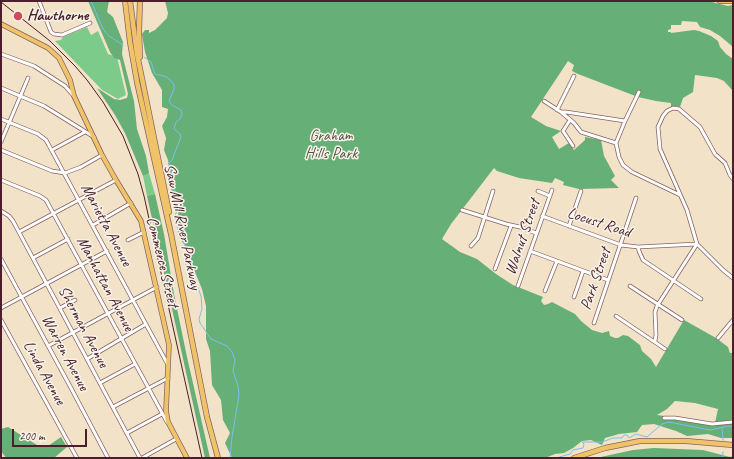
<!DOCTYPE html>
<style>
body{margin:0}
#map{position:relative;width:734px;height:459px;overflow:hidden;background:#f2e2c7;font-family:Caveat,sans-serif}
canvas{display:block}
.frame{position:absolute;inset:0;border:2px solid #4a1f2b;pointer-events:none}
.scale{position:absolute;left:12px;top:429px;width:75px;height:18px;box-sizing:border-box;border:2px solid #4a1f2b;border-top:0;padding-left:5px;font-size:12px;line-height:14px;white-space:nowrap;color:#4a1f2b;-webkit-text-stroke:3px #f7f3e8;paint-order:stroke}
</style>
<div id="map">
<canvas width="734" height="459"></canvas>
<div class="frame"></div>
<div class="scale">200 m</div>
</div>
<script>
const ctx = document.querySelector('canvas').getContext('2d');
ctx.lineJoin = 'round';
function paint(path, color) { ctx.fillStyle = color; ctx.fill(path, 'evenodd'); }
const shape = rows => new Path2D(rows.map(r => 'M' + r).join(''));
function trace(path, color, width, dash) { ctx.strokeStyle = color; ctx.lineWidth = width; ctx.lineCap = dash ? 'butt' : 'round'; ctx.setLineDash(dash || []); ctx.stroke(path); }
function write(font, color, halo, rows, align = 'center') {
  ctx.font = font + ' Caveat,sans-serif'; ctx.lineWidth = 3; ctx.setLineDash([]); ctx.textBaseline = 'middle'; ctx.strokeStyle = halo; ctx.fillStyle = color; for (const [text, x, y, turn = 0] of rows) {
    ctx.save(); ctx.translate(x, y); ctx.rotate((+turn || 0) * Math.PI / 180); ctx.textAlign = isNaN(turn) ? turn : align; if (halo) ctx.strokeText(text, 0, 0); ctx.fillText(text, 0, 0); ctx.restore();
  }
}
paint(shape([
 [87,27,91,35,98,31,108,54,117,57,126,95,118,99,102,90,55,41,61,40,63,37],
 [149,173,155,194,147,196,143,176]
]), '#7dcb8b');
paint(shape([
 [88,1,109,1,107,12,113,17,123,42,122,54,134,101,137,129,146,156,149,173,143,176,125,133,115,115,97,88,114,99,120,100,127,98,128,94,120,60,114,58,110,52],
 [165,1,708,1,728,6,733,5,733,47,720,36,710,30,700,27,697,22,682,21,681,25,671,25,671,29,668,30,668,32,671,32,671,33,694,30,699,31,711,36,718,41,720,47,726,54,733,59,733,91,724,81,717,78,695,75,693,92,683,98,680,107,676,106,671,107,671,103,656,101,638,97,578,74,572,71,574,65,568,61,531,117,546,126,561,131,552,137,559,149,569,143,574,150,585,140,585,137,601,140,604,156,615,176,611,180,619,188,579,189,563,185,564,182,555,178,552,183,519,178,497,171,494,168,451,224,442,239,460,252,477,259,496,274,513,285,543,297,541,301,544,305,548,304,552,302,575,314,581,321,592,330,602,333,609,331,610,336,615,338,618,338,623,335,628,336,640,345,642,351,651,359,656,367,684,320,716,338,728,347,730,353,733,353,733,438,721,438,708,434,687,436,676,431,654,424,642,425,637,432,619,434,605,438,602,445,591,440,582,441,573,448,564,453,555,454,545,458,232,458,225,443,230,433,223,420,221,400,212,385,210,351,206,339,206,306,202,289,193,267,188,249,179,238,178,204,172,194,168,160,164,150,166,138,162,126,167,117,168,109,162,107,162,90,152,73,145,52,142,34,145,30,149,30,149,33,155,30,167,18,168,13],
 [675,401,695,403,718,409,715,423,657,415,667,409],
 [155,194,164,234,174,294,187,357,210,458,205,458,147,196],
 [8,427,37,445,48,446,61,437,67,447,54,458,6,458,1,451,1,429],
 [654,448,703,450,730,457,733,456,733,458,596,458,633,450]
]), '#66af77');
trace(shape([
 [91,1,103,29,109,36,123,45],
 [144,57,151,62,155,74,167,77,172,82,174,85,174,89,169,101,172,105,181,110,182,114,180,119,176,122,174,129,180,134,181,137,172,160,169,163,175,191,179,195,181,199,175,216,180,238,184,243,186,248,186,265,195,280,201,296,202,309,199,319,200,323,211,339,227,346,232,352,235,360,233,371,238,386,239,395,232,437,230,458],
 [722,428,723,440],
 [556,458,570,454,573,450,583,448,584,444,582,442,602,442,613,438,622,438,624,435,627,435,629,438,636,434,647,437,662,424,669,422,710,430,729,426,733,427],
 [722,458,723,452]
]), '#77bfef', 1);
const minor = shape([
 [39,1,51,32,54,34,62,35,90,23],
 [1,54,34,66,65,86,73,95],
 [1,88,44,106,94,137],
 [639,92,625,121,616,143,619,157,623,165,632,172,680,195],
 [544,101,561,112,574,123,581,132,616,143],
 [557,110,574,76],
 [561,112,566,112,625,121],
 [1,119,38,134,46,140,167,363],
 [570,120,563,131,573,146],
 [1,142,28,78],
 [1,150,52,171,65,173,81,167,102,155],
 [52,150,85,132],
 [1,180,40,196,46,200,167,422],
 [538,191,550,196],
 [462,210,506,224,520,227,536,233],
 [1,211,9,216,13,221,140,458],
 [542,216,621,245,638,247,697,244,723,270,733,278],
 [93,225,131,203],
 [569,226,581,191],
 [19,232,116,180],
 [128,240,144,232],
 [697,244,687,210,660,149,658,127,663,116,667,111,673,108,679,109,700,127,715,154,725,163,730,175,733,179],
 [471,246,478,238,493,191],
 [638,247,639,251,643,260,701,299],
 [530,251,608,280],
 [33,258,68,239],
 [1,259,71,388,108,458],
 [495,269,511,226],
 [518,286,552,190],
 [630,286,682,320],
 [545,291,557,261],
 [574,297,583,271],
 [1,308,107,251],
 [60,308,75,300],
 [616,316,665,349],
 [1,320,77,458],
 [594,323,636,198],
 [718,338,733,320],
 [655,341,656,335,655,312,657,306,697,244],
 [48,346,157,287],
 [87,359,146,324],
 [100,383,135,364],
 [113,407,168,378],
 [664,418,675,418,712,424,733,422],
 [127,433,162,414],
 [142,458,176,439]
]);
const major = shape([
 [1,24,48,48,59,58,70,80,74,96,102,155,116,180,141,221,169,345,166,411,168,422,187,458]
]);
const highway = shape([
 [125,1,130,42,137,82,171,234,207,417,218,458],
 [130,1,137,54,169,212],
 [140,1,139,30,140,57],
 [720,1,733,1],
 [574,458,605,448,640,441,686,441,733,445]
]);
trace(minor, '#856362', 4.5);
trace(major, '#856362', 5.5);
trace(highway, '#856362', 6);
trace(minor, '#fff', 3);
trace(major, '#f0c369', 4);
trace(highway, '#f0c369', 4.5);
trace(shape([
 [1,2,50,41,75,66,87,80,103,102,123,136,138,174,144,196,202,458]
]), '#4a1f2b', 1);
for (const [x, y, r, color] of [
 [18,16,5,"#d1495b"]
]) { const dot = new Path2D(); dot.arc(x, y, r, 0, 2 * Math.PI); ctx.fillStyle = color; ctx.fill(dot); trace(dot, '#f7f3e8', 1.5); }
write('bold 16px', '#4a1f2b', '#f7f3e8', [
 ["Hawthorne",27,16]
], 'left');
write('16px', '#595348', '#f7f3e8', [
 ["Graham",331,136],
 ["Hills Park",331,154]
]);
write('16px', '#4a1f2b', '#f7f3e8', [
 ["Locust Road",599,223,18],
 ["Marietta Avenue",106,225,62],
 ["Saw Mill River Parkway",182,227,78],
 ["Walnut Street",523,237,-71],
 ["Commerce Street",162,262,76],
 ["Park Street",596,279,-71],
 ["Manhattan Avenue",105,284,62],
 ["Sherman Avenue",83,327,62],
 ["Warren Avenue",65,353,62],
 ["Linda Avenue",44,373,61]
]);
</script>
